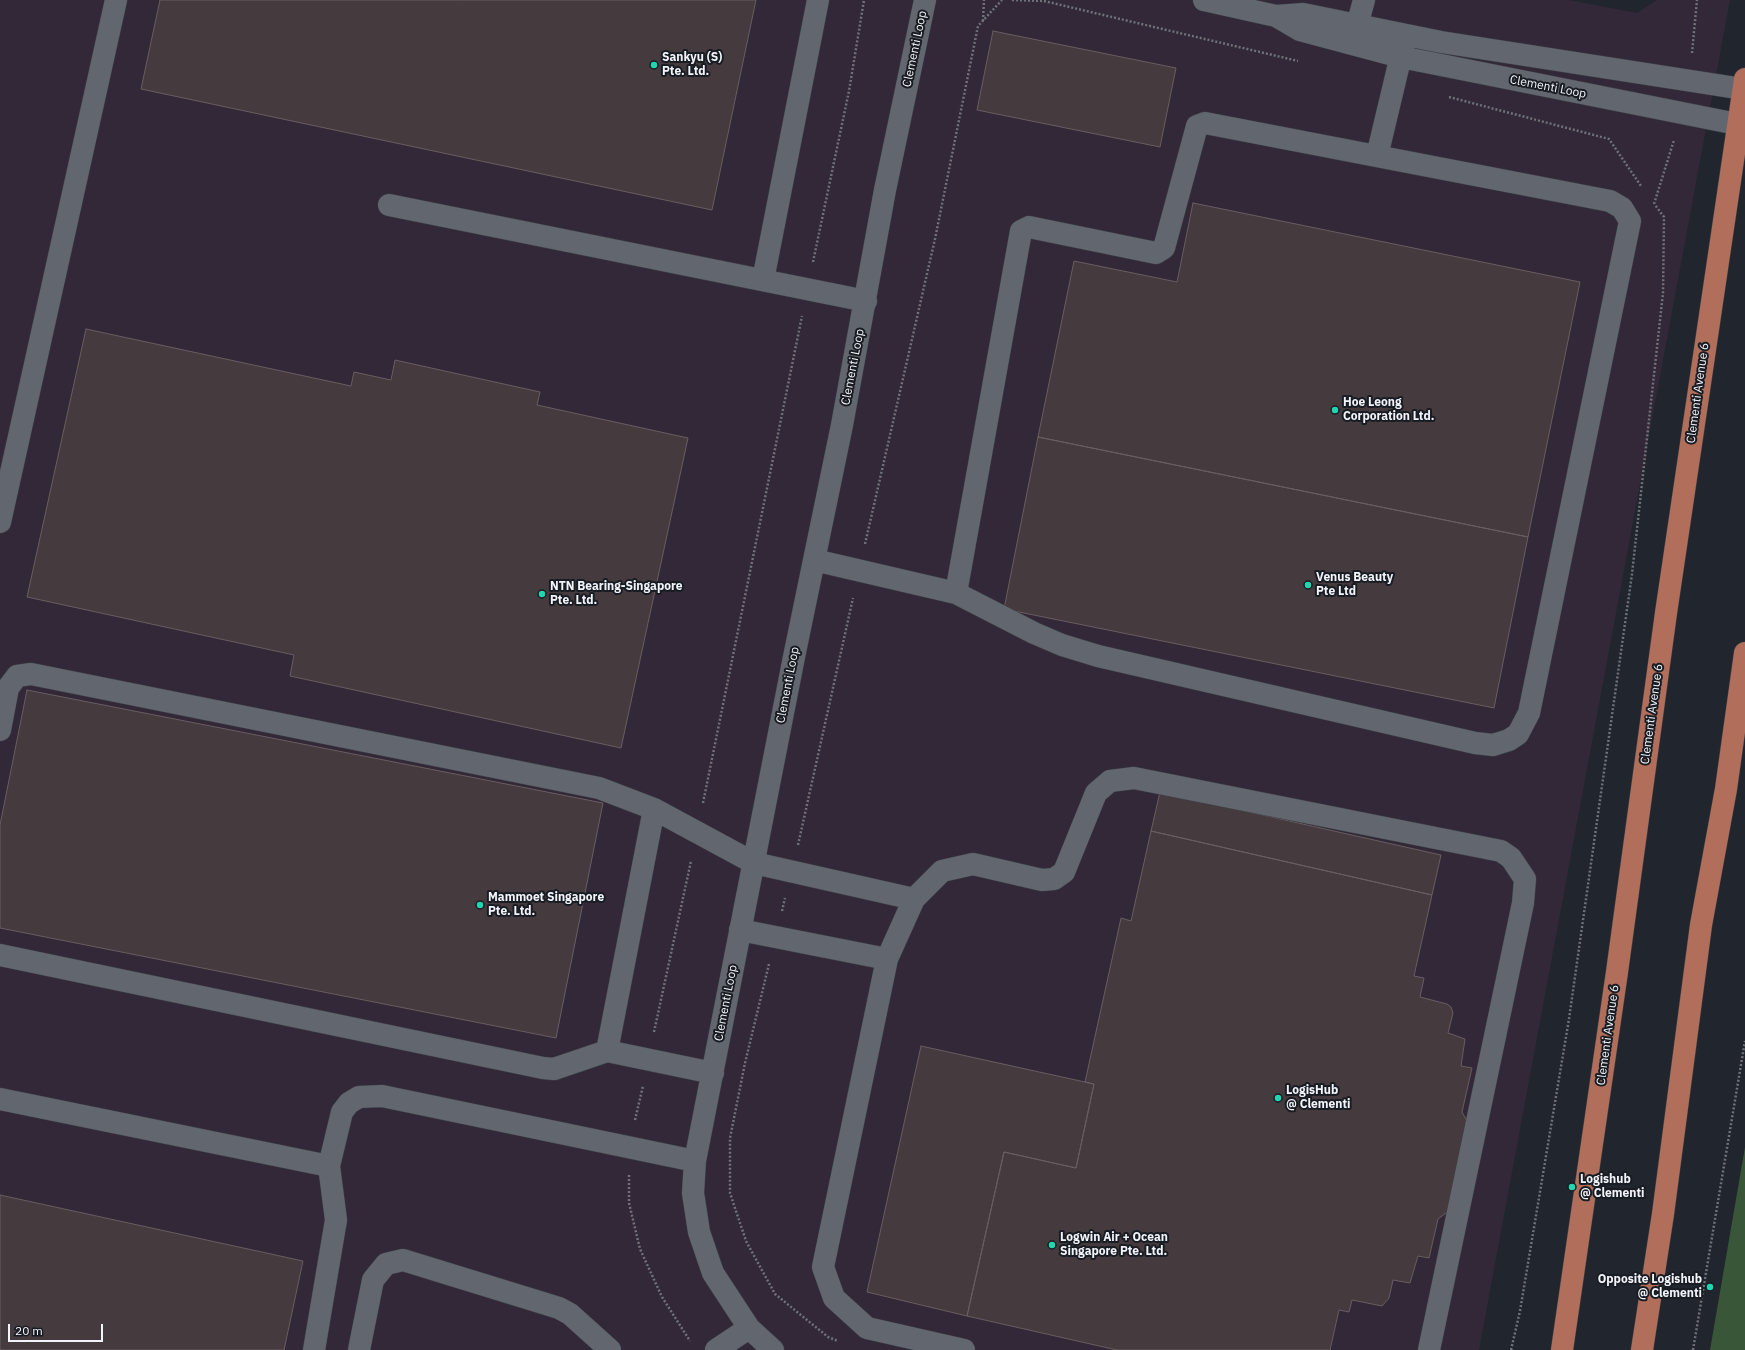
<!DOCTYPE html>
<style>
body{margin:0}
#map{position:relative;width:1745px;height:1350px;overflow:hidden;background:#21252d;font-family:"IBM Plex Sans",sans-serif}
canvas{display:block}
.scale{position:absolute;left:8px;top:1324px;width:95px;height:18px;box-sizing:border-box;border:2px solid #f2f4fa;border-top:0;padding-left:5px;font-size:12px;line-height:14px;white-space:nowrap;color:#f2f4fa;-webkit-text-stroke:3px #181c23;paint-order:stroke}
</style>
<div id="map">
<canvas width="1745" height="1350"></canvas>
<div class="scale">20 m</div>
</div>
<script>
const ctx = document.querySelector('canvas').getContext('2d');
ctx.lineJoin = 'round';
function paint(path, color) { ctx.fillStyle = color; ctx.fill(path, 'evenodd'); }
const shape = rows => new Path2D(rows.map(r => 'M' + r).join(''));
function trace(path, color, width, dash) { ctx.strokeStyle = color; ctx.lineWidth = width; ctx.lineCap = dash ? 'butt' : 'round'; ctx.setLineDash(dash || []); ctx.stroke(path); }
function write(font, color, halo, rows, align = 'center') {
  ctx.font = font + ' "IBM Plex Sans",sans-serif'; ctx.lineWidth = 4; ctx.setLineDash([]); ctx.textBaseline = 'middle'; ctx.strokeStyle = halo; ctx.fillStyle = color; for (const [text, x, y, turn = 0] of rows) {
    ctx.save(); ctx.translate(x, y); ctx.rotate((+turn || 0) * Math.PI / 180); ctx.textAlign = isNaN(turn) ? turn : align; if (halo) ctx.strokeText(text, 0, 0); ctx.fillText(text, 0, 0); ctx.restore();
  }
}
paint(shape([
 [0,0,1569,0,1637,13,1657,0,1730,0,1479,1350,0,1350]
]), '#322837');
paint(shape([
 [1745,1147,1745,1350,1710,1350]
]), '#3a5639');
const building = shape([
 [160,0,756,0,712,210,141,89,160,0],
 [993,31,1176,68,1160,147,977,110,993,31],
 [1193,203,1580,282,1528,537,1038,437,1074,261,1177,282,1193,203],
 [86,329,351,386,354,372,391,380,395,360,540,392,537,405,688,438,621,748,290,676,294,655,27,597,86,329],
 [1038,437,1528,537,1494,708,1004,609,1038,437],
 [27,690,603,803,556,1038,0,928,0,825,27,690],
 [1160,792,1441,855,1432,895,1151,831,1160,792],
 [1151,831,1432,895,1414,976,1424,978,1420,997,1447,1004,1451,1007,1453,1013,1448,1033,1465,1039,1461,1066,1472,1068,1462,1112,1473,1132,1458,1204,1438,1219,1429,1258,1418,1256,1410,1283,1393,1280,1389,1298,1382,1306,1352,1300,1349,1312,1339,1310,1330,1350,1117,1350,967,1316,1004,1152,1076,1168,1094,1084,1085,1082,1121,918,1131,921,1151,831],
 [921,1046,1094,1084,1076,1168,1004,1152,967,1316,867,1292,921,1046],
 [0,1195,303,1261,284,1350,0,1350,0,1195]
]);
paint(building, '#453b3e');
trace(building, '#695d60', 1);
const minor = shape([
 [1204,0,1276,16,1303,14,1441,42,1743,89],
 [1276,16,1300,30,1401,57,1737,124,1745,119],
 [1354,37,1364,0],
 [1377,156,1404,43],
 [389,205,866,301],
 [763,280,818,0],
 [0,522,116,0],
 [814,560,956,593,1021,231,1029,227,1156,253,1164,248,1197,126,1205,123,1610,201,1622,208,1630,221,1529,713,1518,734,1509,740,1493,745,1475,743,1098,656,1062,645,1034,633,956,593],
 [0,730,8,688,17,676,31,674,599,788,654,809,754,863,914,899],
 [740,930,887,959],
 [0,955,543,1068,554,1069,607,1051,713,1073],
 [607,1051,654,809],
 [0,1099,329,1166],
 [314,1350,336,1220,329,1166,342,1112,349,1103,359,1097,382,1096,695,1161],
 [359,1350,373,1280,386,1264,403,1260,559,1308,570,1314,610,1350],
 [716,1350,749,1328],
 [773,1350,749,1328,713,1273,699,1232,693,1193,695,1161,794,657,842,425,885,190,925,0],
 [964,1350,867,1328,834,1298,823,1267,887,959,914,899,942,871,973,864,1042,880,1054,879,1064,872,1096,793,1110,781,1134,778,1501,851,1511,858,1525,879,1523,903,1429,1350]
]);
const major = shape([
 [1562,1350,1617,972,1666,613,1745,79],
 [1642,1350,1663,1214,1701,925,1726,789,1745,653]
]);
trace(minor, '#3e4147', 23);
trace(major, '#3e4147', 23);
trace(shape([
 [1012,0,1044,1,1298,61],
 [983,21,984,0],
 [1692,53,1697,0],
 [1449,97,1609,139,1641,186],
 [1654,204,1674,140],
 [813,262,849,91,864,0],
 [865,544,935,239,978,26,1002,0],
 [703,803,802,316],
 [798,845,853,598],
 [782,911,785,898],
 [769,964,745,1063,730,1138,730,1193,746,1241,775,1294,828,1337,838,1341],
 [654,1032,691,861],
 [635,1120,643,1086],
 [629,1175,629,1203,640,1249,662,1297,690,1341],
 [1511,1350,1520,1311,1569,1019,1632,574,1663,293,1664,217,1655,205],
 [1693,1350,1745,1041]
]), '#6f7279', 2.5, [2, 2]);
trace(minor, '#62666f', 22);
trace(major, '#b16e5a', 22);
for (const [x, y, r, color] of [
 [654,65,4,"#21d5b0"],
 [1335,410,4,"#21d5b0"],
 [1308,585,4,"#21d5b0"],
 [542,594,4,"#21d5b0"],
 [480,905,4,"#21d5b0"],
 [1278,1098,4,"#21d5b0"],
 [1572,1187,4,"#21d5b0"],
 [1052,1245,4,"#21d5b0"],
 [1710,1287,4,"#21d5b0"]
]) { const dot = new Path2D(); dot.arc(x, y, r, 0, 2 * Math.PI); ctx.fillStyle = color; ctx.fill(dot); trace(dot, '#181c23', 1.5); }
write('12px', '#f2f4fa', '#181c23', [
 ["Clementi Loop",915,49,-78],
 ["Clementi Loop",1548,87,11],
 ["Clementi Loop",853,367,-79],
 ["Clementi Avenue 6",1698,393,-82],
 ["Clementi Loop",788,685,-79],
 ["Clementi Avenue 6",1652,714,-82],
 ["Clementi Loop",726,1003,-79],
 ["Clementi Avenue 6",1608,1035,-82]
]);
write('bold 12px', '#f2f4fa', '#181c23', [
 ["Sankyu (S)",662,58],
 ["Pte. Ltd.",662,72],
 ["Hoe Leong",1343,403],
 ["Corporation Ltd.",1343,417],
 ["Venus Beauty",1316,578],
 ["Pte Ltd",1316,592],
 ["NTN Bearing-Singapore",550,587],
 ["Pte. Ltd.",550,601],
 ["Mammoet Singapore",488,898],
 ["Pte. Ltd.",488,912],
 ["LogisHub",1286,1091],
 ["@ Clementi",1286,1105],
 ["Logishub",1580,1180],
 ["@ Clementi",1580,1194],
 ["Logwin Air + Ocean",1060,1238],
 ["Singapore Pte. Ltd.",1060,1252],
 ["Opposite Logishub",1702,1280,"right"],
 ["@ Clementi",1702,1294,"right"]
], 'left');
</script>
